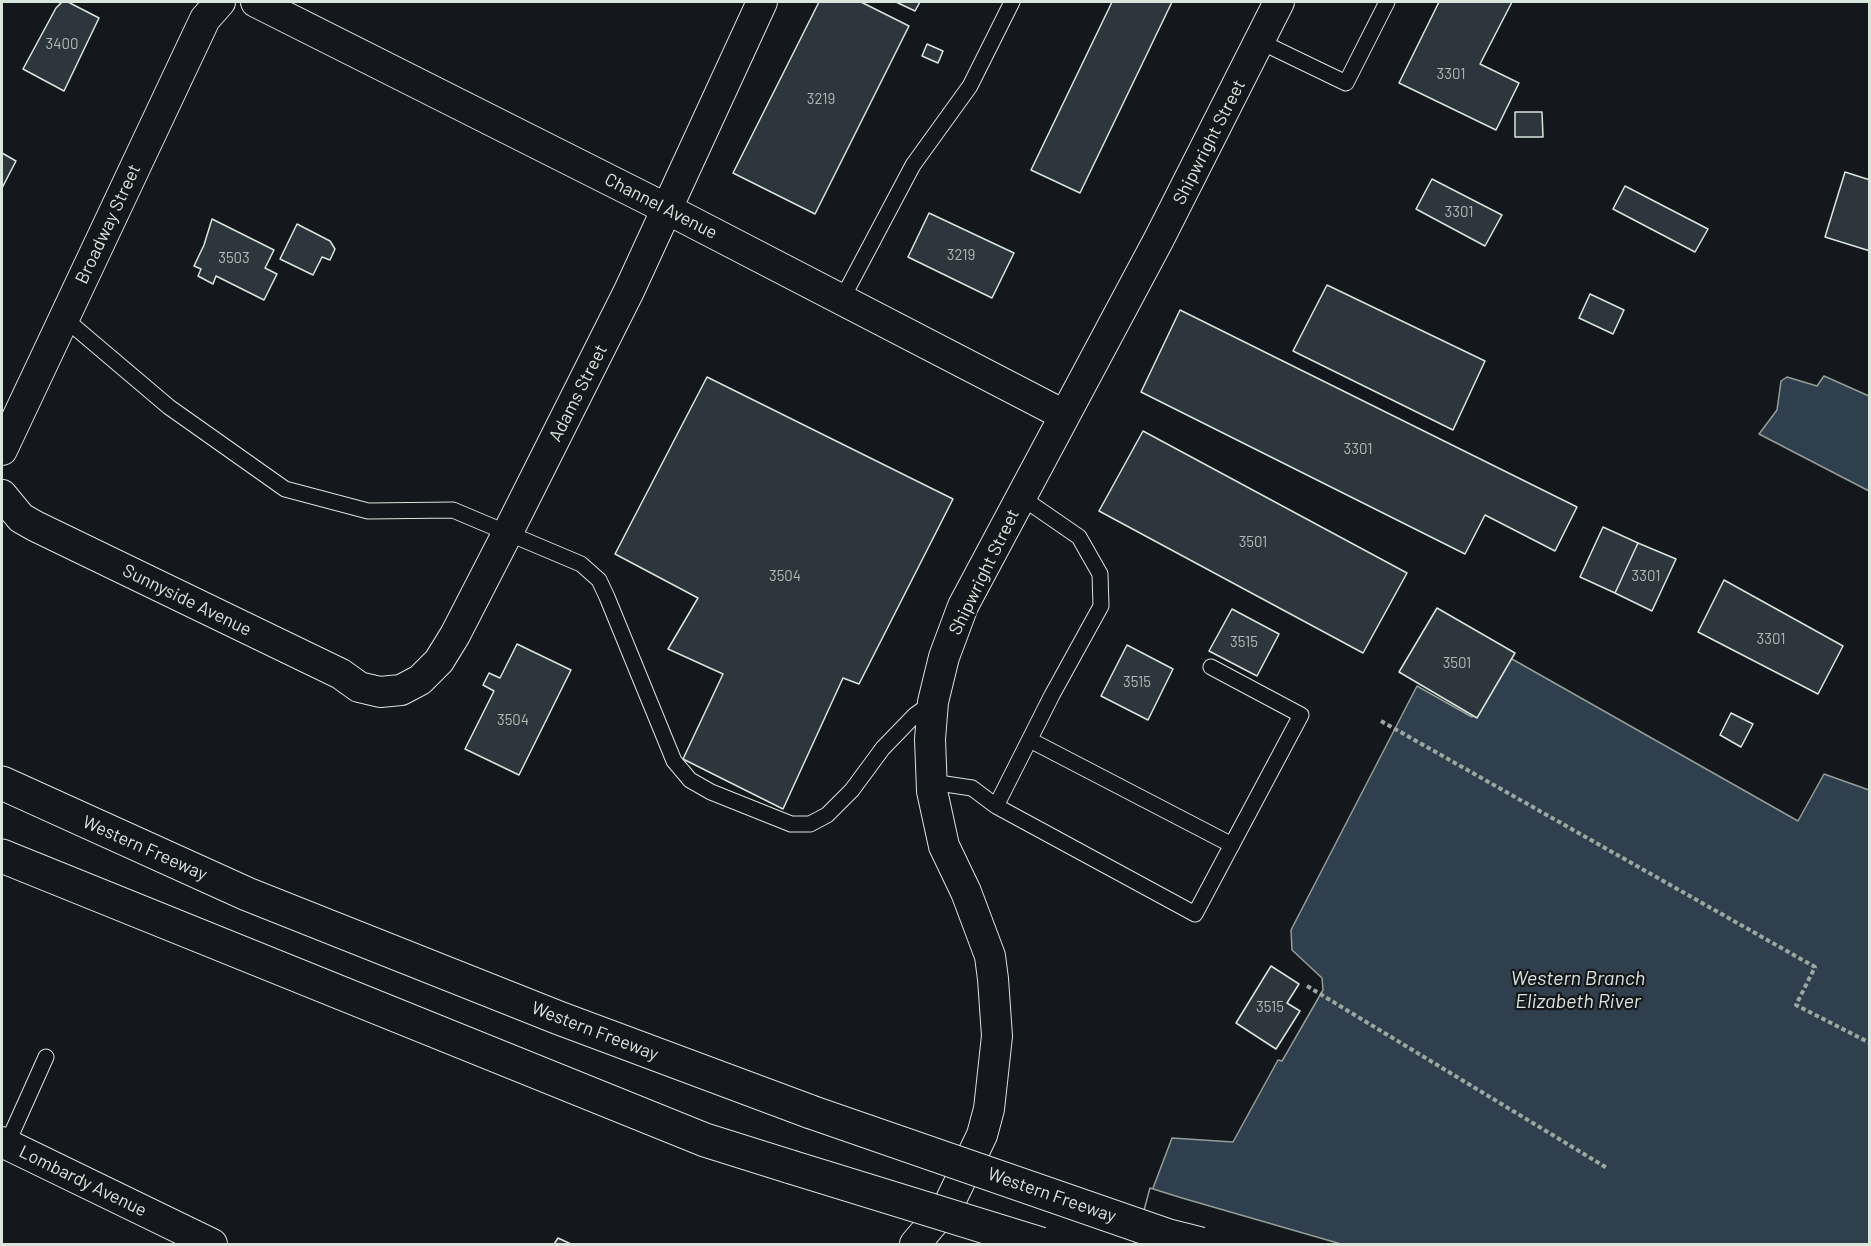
<!DOCTYPE html>
<style>
body{margin:0}
#map{position:relative;width:1871px;height:1246px;overflow:hidden;background:#14181c;font-family:Barlow,sans-serif}
canvas{display:block}
.frame{position:absolute;inset:0;border:3px solid #d8e6dc;pointer-events:none}
</style>
<div id="map">
<canvas width="1871" height="1246"></canvas>
<div class="frame"></div>
</div>
<script>
const ctx = document.querySelector('canvas').getContext('2d');
ctx.lineJoin = 'round';
function paint(path, color) { ctx.fillStyle = color; ctx.fill(path, 'evenodd'); }
const shape = rows => new Path2D(rows.map(r => 'M' + r).join(''));
function trace(path, color, width, dash) { ctx.strokeStyle = color; ctx.lineWidth = width; ctx.lineCap = dash ? 'butt' : 'round'; ctx.setLineDash(dash || []); ctx.stroke(path); }
function write(font, color, halo, rows, align = 'center') {
  ctx.font = font + ' Barlow,sans-serif'; ctx.lineWidth = 4.5; ctx.setLineDash([]); ctx.textBaseline = 'middle'; ctx.strokeStyle = halo; ctx.fillStyle = color; for (const [text, x, y, turn = 0] of rows) {
    ctx.save(); ctx.translate(x, y); ctx.rotate((+turn || 0) * Math.PI / 180); ctx.textAlign = isNaN(turn) ? turn : align; if (halo) ctx.strokeText(text, 0, 0); ctx.fillText(text, 0, 0); ctx.restore();
  }
}
const water = shape([
 [1824,376,1869,396,1869,491,1759,434,1777,410,1781,381,1787,377,1817,386,1824,376],
 [1505,655,1798,821,1824,774,1869,790,1869,1244,1138,1244,1150,1196,1172,1138,1233,1142,1278,1060,1282,1061,1323,990,1322,978,1292,950,1291,930,1417,686,1472,717,1505,655]
]);
paint(water, '#2f3f4d');
trace(water, '#939e99', 1.5);
const pier = shape([
 [1150,1188,1182,1198,1341,1244,1135,1244,1150,1188]
]);
paint(pier, '#14181c');
trace(pier, '#939e99', 1.5);
const building = shape([
 [62,2,68,2,99,18,64,91,23,69,56,8,62,2],
 [819,2,861,2,909,26,815,214,733,173,819,2],
 [896,2,920,2,915,11,896,2],
 [1112,2,1172,2,1080,193,1031,170,1112,2],
 [1439,2,1512,2,1480,64,1519,83,1496,130,1399,83,1439,2],
 [927,44,943,51,938,63,922,56,927,44],
 [1515,112,1542,112,1543,137,1515,137,1515,112],
 [2,153,16,161,2,188,2,153],
 [1845,172,1870,180,1870,251,1825,237,1845,172],
 [1432,179,1502,215,1485,246,1416,209,1432,179],
 [1625,186,1708,229,1695,252,1613,209,1625,186],
 [929,213,1014,253,992,298,908,257,929,213],
 [212,219,274,250,265,268,277,274,264,300,216,276,213,284,198,276,201,269,194,266,204,245,212,219],
 [297,224,330,241,335,249,330,260,322,257,313,275,280,259,297,224],
 [1327,285,1485,361,1453,430,1293,351,1327,285],
 [1590,294,1624,310,1613,334,1579,318,1590,294],
 [1180,310,1577,507,1555,551,1485,515,1465,554,1141,392,1180,310],
 [707,377,953,499,859,684,843,678,783,809,683,759,723,674,668,649,698,598,615,554,707,377],
 [1143,431,1407,573,1363,653,1099,511,1143,431],
 [1603,527,1638,543,1615,593,1580,577,1603,527],
 [1638,543,1676,559,1652,611,1615,593,1638,543],
 [1724,580,1843,646,1818,694,1698,632,1724,580],
 [1437,608,1515,653,1477,718,1399,672,1437,608],
 [1232,609,1279,634,1257,676,1209,651,1232,609],
 [517,644,571,670,519,775,465,749,494,691,483,685,489,673,500,678,517,644],
 [1127,645,1173,669,1148,720,1101,696,1127,645],
 [1731,713,1753,724,1741,747,1720,735,1731,713],
 [1271,966,1299,984,1287,1003,1300,1011,1276,1049,1236,1023,1271,966],
 [558,1238,571,1244,554,1244,558,1238]
]);
paint(building, '#2c363c');
trace(building, '#d8e6dc', 1.5);
const lane = shape([
 [1259,41,1346,83,1387,2],
 [842,299,913,165,970,86,1012,2],
 [64,318,169,407,285,489,368,511,453,510,581,564,599,580,607,597,674,761,690,780,711,792,791,824,810,824,827,815,852,790,883,748,915,715,933,702],
 [1030,740,1232,845],
 [932,782,972,788,996,806,1195,914,1301,715,1211,667],
 [996,806,1052,695,1101,606,1100,574,1079,537,1021,497],
 [7,1144,46,1057]
]);
const street = shape([
 [256,2,667,209,1064,415],
 [2,450,205,19,220,2],
 [2,495,21,518,35,526,341,674,359,687,380,692,401,690,420,680,439,661,455,635,508,532,629,291,762,2],
 [2,1142,212,1244],
 [915,1244,949,1204,982,1135,989,1109,997,1036,993,979,990,956,966,892,944,846,932,791,930,739,933,702,944,657,963,606,1159,239,1279,2]
]);
const highway = shape([
 [2,783,247,894,559,1018,811,1112],
 [2,856,705,1140,791,1167]
]);
trace(lane, '#d8e6dc', 17);
trace(street, '#d8e6dc', 32);
trace(highway, '#d8e6dc', 35);
trace(shape([
 [1381,721,1815,967,1796,1005,1870,1043],
 [1307,986,1607,1168]
]), '#9da8a2', 4, [4.5, 3]);
trace(lane, '#14181c', 15);
trace(street, '#14181c', 30);
trace(highway, '#14181c', 33);
const highwayBridge = shape([
 [811,1112,1169,1236,1201,1244],
 [791,1167,1041,1244]
]);
trace(highwayBridge, '#d8e6dc', 35, []);
trace(highwayBridge, '#14181c', 33);
write('15px', '#adbab4', null, [
 ["3400",62,44],
 ["3301",1451,74],
 ["3219",821,99],
 ["3301",1459,212],
 ["3219",961,255],
 ["3503",234,258],
 ["3301",1358,449],
 ["3501",1253,542],
 ["3504",785,576],
 ["3301",1646,576],
 ["3301",1771,639],
 ["3515",1244,642],
 ["3501",1457,663],
 ["3515",1137,682],
 ["3504",513,720],
 ["3515",1270,1007]
]);
write('18px', '#d8e6dc', '#14181c', [
 ["Shipwright Street",1209,142,-63],
 ["Channel Avenue",661,206,27],
 ["Broadway Street",108,224,-65],
 ["Adams Street",578,393,-63],
 ["Shipwright Street",984,572,-64],
 ["Sunnyside Avenue",187,600,26],
 ["Western Freeway",145,848,24],
 ["Western Freeway",595,1031,21],
 ["Lombardy Avenue",83,1181,26],
 ["Western Freeway",1052,1195,19]
]);
write('italic 20px', '#d8e6dc', '#14181c', [
 ["Western Branch",1578,978],
 ["Elizabeth River",1578,1001]
]);
</script>
